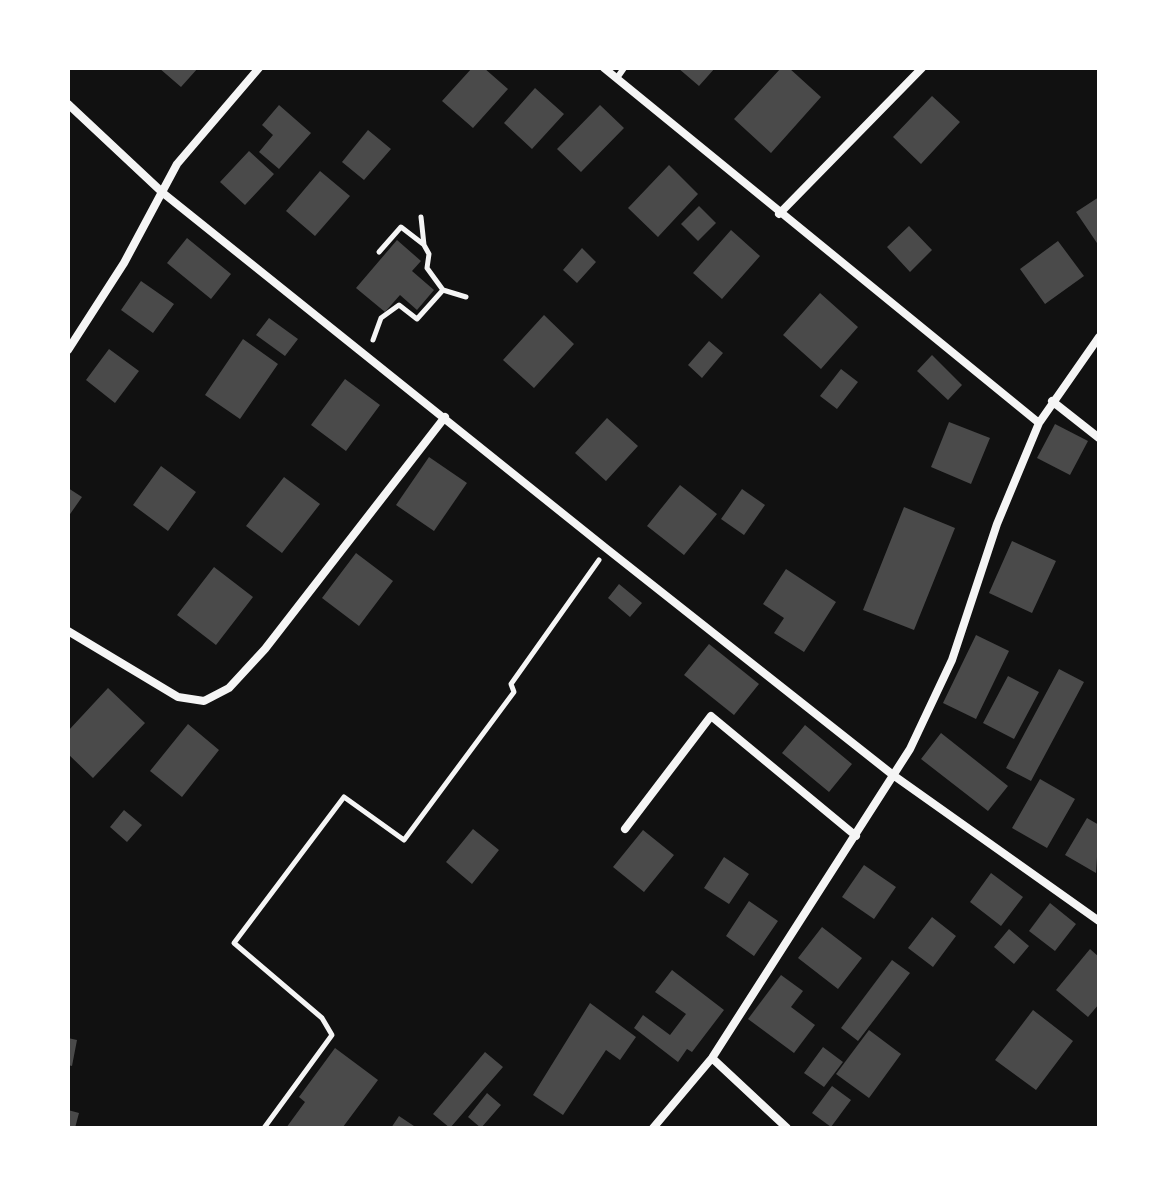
<!DOCTYPE html>
<style>
body{margin:0}
#map{position:relative;width:1167px;height:1196px;overflow:hidden;background:#111;font-family:Overpass,sans-serif}
canvas{display:block}
.frame{position:absolute;inset:0;border:70px solid #fff;pointer-events:none}
</style>
<div id="map">
<canvas width="1167" height="1196"></canvas>
<div class="frame"></div>
</div>
<script>
const ctx = document.querySelector('canvas').getContext('2d');
ctx.lineJoin = 'round';
function paint(path, color) { ctx.fillStyle = color; ctx.fill(path, 'evenodd'); }
const shape = rows => new Path2D(rows.map(r => 'M' + r).join(''));
function trace(path, color, width, dash) { ctx.strokeStyle = color; ctx.lineWidth = width; ctx.lineCap = dash ? 'butt' : 'round'; ctx.setLineDash(dash || []); ctx.stroke(path); }
paint(shape([
 [159,68,198,68,181,87],
 [472,68,484,68,508,89,473,128,442,101],
 [678,68,715,68,699,86],
 [781,68,789,68,821,97,771,153,734,119],
 [535,88,564,114,532,149,504,123],
 [932,96,960,122,921,164,893,137],
 [279,105,311,133,279,169,259,152,273,135,262,125],
 [600,105,624,128,581,172,557,149],
 [368,130,391,149,364,180,342,162],
 [249,151,274,174,245,205,220,182],
 [669,165,698,194,658,237,628,208],
 [320,171,350,196,315,236,286,211],
 [1099,197,1099,246,1076,212],
 [699,206,716,223,698,241,681,224],
 [909,226,932,250,910,272,887,247],
 [731,230,760,256,722,299,693,273],
 [187,238,231,274,211,299,167,263],
 [397,240,421,261,412,271,434,290,417,310,400,295,385,312,356,288],
 [1058,241,1084,276,1045,304,1020,269],
 [582,248,596,262,577,283,563,270],
 [141,281,174,304,153,333,121,310],
 [820,293,858,327,821,369,783,335],
 [544,315,574,344,534,388,503,360],
 [269,318,298,339,285,356,256,335],
 [243,339,278,364,240,419,205,395],
 [709,341,723,353,702,378,688,365],
 [109,349,139,371,115,403,86,380],
 [932,355,962,385,948,400,917,371],
 [841,369,858,382,837,409,820,396],
 [345,379,380,405,346,451,311,425],
 [607,418,638,446,606,481,575,453],
 [949,422,990,438,971,484,931,467],
 [1055,424,1088,441,1070,475,1037,458],
 [429,457,467,483,434,531,396,505],
 [161,466,196,492,168,531,133,505],
 [284,477,320,504,282,553,246,526],
 [680,485,717,514,684,555,647,526],
 [68,488,82,497,68,517],
 [742,489,765,505,744,535,721,519],
 [904,507,955,528,914,630,863,610],
 [1012,541,1056,561,1032,613,989,593],
 [356,553,393,581,359,626,322,598],
 [214,567,253,597,216,645,177,615],
 [786,569,836,602,804,652,774,633,784,618,763,604],
 [619,584,642,603,630,617,608,598],
 [976,635,1009,651,976,719,943,703],
 [709,644,759,684,734,715,684,675],
 [1059,669,1084,682,1031,781,1006,768],
 [1008,676,1039,692,1014,739,983,723],
 [108,688,145,723,93,778,68,754,68,731],
 [188,724,219,750,182,797,150,771],
 [805,725,852,764,829,792,782,753],
 [941,733,1008,786,988,811,921,759],
 [1040,779,1075,799,1047,848,1012,828],
 [124,810,142,825,127,842,110,827],
 [1087,818,1099,825,1096,873,1065,855],
 [473,829,499,850,472,884,446,862],
 [643,830,674,855,644,892,613,867],
 [724,857,749,874,729,904,704,888],
 [864,865,896,887,874,919,842,897],
 [991,873,1023,897,1001,926,970,902],
 [749,901,778,921,754,956,726,936],
 [1050,903,1076,924,1055,951,1029,931],
 [932,917,956,936,933,967,908,948],
 [822,927,862,958,838,989,798,958],
 [1009,929,1029,946,1014,964,994,947],
 [1090,949,1099,957,1099,1004,1088,1017,1056,990],
 [892,960,910,973,858,1041,841,1028],
 [672,970,724,1010,692,1052,687,1049,678,1062,634,1028,643,1015,670,1035,686,1014,655,992],
 [781,975,803,991,791,1007,815,1025,794,1053,748,1019],
 [590,1003,636,1037,620,1060,606,1050,563,1115,533,1095],
 [1033,1010,1073,1041,1036,1090,995,1060],
 [869,1030,901,1054,869,1098,836,1074],
 [68,1038,77,1040,72,1066,68,1065],
 [823,1047,843,1062,824,1087,804,1073],
 [335,1048,378,1080,343,1127,286,1128,305,1102,299,1097],
 [485,1052,503,1067,450,1128,433,1114],
 [832,1086,851,1100,831,1127,812,1113],
 [487,1093,501,1105,481,1128,468,1117],
 [68,1110,79,1113,75,1128,68,1128],
 [399,1116,417,1128,391,1128]
]), '#4a4a4a');
trace(shape([
 [421,217,424,245,429,254,427,268,443,290],
 [379,252,401,227,423,244],
 [373,340,381,318,399,305,417,319,443,290,466,297],
 [264,1128,332,1035,322,1018,234,943,344,797,404,840,514,692,511,684,599,560]
]), '#f5f5f5', 5);
trace(shape([
 [617,78,624,68]
]), '#f5f5f5', 6);
trace(shape([
 [604,68,1039,423],
 [68,104,163,193,607,549,893,775,1099,921],
 [779,214,922,68],
 [68,350,124,263,177,164,259,68],
 [1052,401,1099,438],
 [68,631,178,697,204,701,229,688,265,649,445,417],
 [625,829,711,716,856,836],
 [712,1058,787,1128],
 [653,1128,712,1058,910,749,952,660,997,524,1039,423,1099,337]
]), '#f5f5f5', 8);
</script>
